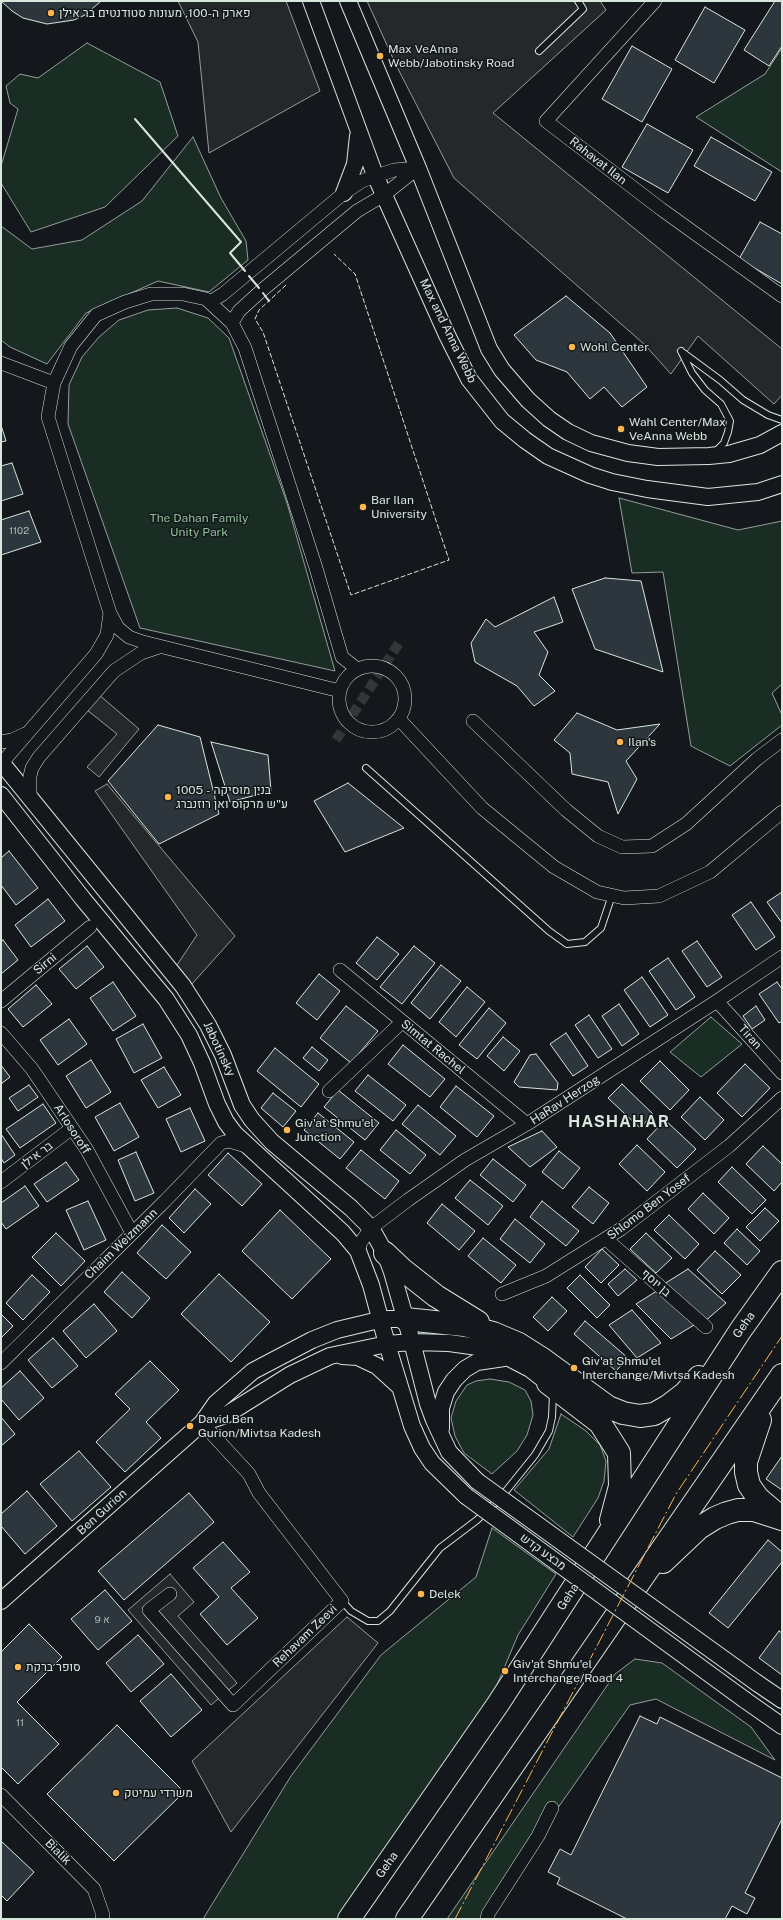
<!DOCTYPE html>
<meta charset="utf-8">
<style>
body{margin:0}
#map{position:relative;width:783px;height:1920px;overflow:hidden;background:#14181c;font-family:"Public Sans",sans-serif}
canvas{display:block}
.frame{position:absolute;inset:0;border:2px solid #d8e6dc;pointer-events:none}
</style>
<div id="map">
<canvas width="783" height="1920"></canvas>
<div class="frame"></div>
</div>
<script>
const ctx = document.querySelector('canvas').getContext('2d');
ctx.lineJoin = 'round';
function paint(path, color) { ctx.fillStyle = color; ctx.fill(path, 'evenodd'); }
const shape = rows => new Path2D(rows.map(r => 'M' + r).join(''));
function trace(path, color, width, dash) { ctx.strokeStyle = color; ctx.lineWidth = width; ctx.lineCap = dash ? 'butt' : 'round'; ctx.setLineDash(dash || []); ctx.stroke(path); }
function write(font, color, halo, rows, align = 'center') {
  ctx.font = font + ' "Public Sans",Heebo,sans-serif'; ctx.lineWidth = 3; ctx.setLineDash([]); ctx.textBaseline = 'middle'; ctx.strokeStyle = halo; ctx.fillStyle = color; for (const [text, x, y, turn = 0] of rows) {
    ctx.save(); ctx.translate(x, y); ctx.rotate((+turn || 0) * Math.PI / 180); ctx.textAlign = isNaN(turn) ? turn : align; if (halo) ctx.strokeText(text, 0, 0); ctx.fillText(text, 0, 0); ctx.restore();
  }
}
const green = shape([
 [87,43,160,82,178,136,105,207,31,232,1,183,1,166,18,109,10,103,6,86,20,74,38,78,87,43],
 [782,48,782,172,696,117,765,74,782,48],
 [193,137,221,198,246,241,248,260,209,292,158,281,86,313,47,364,10,347,1,340,1,226,32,249,82,240,142,201,193,137],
 [177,308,208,318,229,338,287,503,335,671,140,628,68,424,69,385,82,357,99,337,119,320,148,310,177,308],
 [619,498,738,530,782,521,782,684,772,693,782,715,782,725,730,766,691,746,663,572,632,573,619,498],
 [711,1017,742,1044,701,1077,670,1052,711,1017],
 [490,1379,509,1382,525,1390,531,1401,533,1415,527,1435,517,1451,492,1474,464,1453,455,1436,451,1418,456,1401,467,1385,476,1381,490,1379],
 [561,1414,586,1431,600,1445,606,1461,604,1481,598,1498,573,1537,514,1490,549,1449,561,1414],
 [492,1528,556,1574,518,1635,491,1699,337,1919,203,1919,291,1776,381,1655,476,1577,492,1528],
 [635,1659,662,1663,751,1727,775,1760,656,1699,630,1705,480,1919,447,1919,615,1674,635,1659]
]);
paint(green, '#1a2d24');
trace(green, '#939e99', 1);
const parking = shape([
 [178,1,286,1,320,91,209,153,198,42,178,1],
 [367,1,600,1,606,10,493,113,782,349,782,395,774,404,698,336,671,374,644,344,454,178,396,65,367,1],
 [98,694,139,729,99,777,87,767,117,734,87,710,98,694],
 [107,784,235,936,192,984,177,965,197,935,95,791,107,784],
 [170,1574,194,1602,178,1616,237,1683,211,1705,128,1610,170,1574],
 [347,1617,378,1643,231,1832,192,1761,347,1617]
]);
paint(parking, '#24282b');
trace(parking, '#939e99', 1);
const building = shape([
 [1,1,101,1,85,15,74,20,47,24,23,18,12,11,1,1],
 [775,1,782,1,782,46,769,66,744,50,775,1],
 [705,7,745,30,714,83,675,60,705,7],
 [632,46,672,69,642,122,602,99,632,46],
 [647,124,693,150,668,193,622,167,647,124],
 [711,137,772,172,755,201,694,166,711,137],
 [760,222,782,234,782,284,739,259,760,222],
 [566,296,610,333,647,387,622,407,604,387,590,399,567,372,536,360,514,335,566,296],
 [1,425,6,441,1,442,1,425],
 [12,463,23,494,1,501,1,466,12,463],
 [29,511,41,542,1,555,1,520,29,511],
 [605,578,641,581,663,672,595,649,572,589,605,578],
 [554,597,563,622,534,632,548,652,539,675,555,691,534,706,517,686,475,662,471,643,486,619,495,627,554,597],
 [577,713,617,730,660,724,626,761,637,779,618,814,608,782,572,774,570,753,554,740,577,713],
 [158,725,200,737,219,814,159,844,108,781,158,725],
 [211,742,268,755,271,791,230,802,211,742],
 [348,783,404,828,345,852,314,801,348,783],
 [9,851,38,888,16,905,1,885,1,858,9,851],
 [782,892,782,923,767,902,782,892],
 [48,899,65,921,31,947,15,925,48,899],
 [751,902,775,937,756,950,732,915,751,902],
 [377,937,399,954,377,980,356,963,377,937],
 [3,940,18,960,1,974,1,941,3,940],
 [697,941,722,977,707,987,682,951,697,941],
 [87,946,104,967,76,989,59,969,87,946],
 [414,946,435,963,402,1004,380,987,414,946],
 [668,958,695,997,676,1010,649,971,668,958],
 [441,965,461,981,430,1019,411,1003,441,965],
 [319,974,340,991,317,1020,296,1003,319,974],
 [642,977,668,1015,650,1027,624,990,642,977],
 [113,982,136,1016,113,1031,90,998,113,982],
 [777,982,782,989,782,1021,779,1023,759,994,777,982],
 [36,985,52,1004,23,1027,8,1009,36,985],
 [467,987,485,1002,456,1037,439,1022,467,987],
 [619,1004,639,1034,622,1046,602,1016,619,1004],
 [346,1006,378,1031,351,1063,320,1038,346,1006],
 [756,1006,765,1020,752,1029,743,1016,756,1006],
 [489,1008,506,1023,477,1059,459,1045,489,1008],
 [589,1015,612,1049,598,1058,575,1025,589,1015],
 [69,1019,87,1044,58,1065,40,1040,69,1019],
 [143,1024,162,1058,134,1073,116,1039,143,1024],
 [566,1033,588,1066,573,1076,550,1044,566,1033],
 [503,1037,520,1051,504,1071,487,1056,503,1037],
 [403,1045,445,1079,430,1097,388,1064,403,1045],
 [312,1047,328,1060,319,1071,303,1058,312,1047],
 [275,1048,319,1084,301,1107,257,1071,275,1048],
 [536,1054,558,1083,557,1090,519,1087,514,1082,530,1055,536,1054],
 [91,1060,111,1092,86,1108,66,1076,91,1060],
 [660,1061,689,1090,670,1110,640,1081,660,1061],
 [745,1064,770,1088,742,1117,717,1093,745,1064],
 [1,1065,10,1077,1,1084,1,1065],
 [164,1067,181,1095,158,1108,141,1080,164,1067],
 [368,1075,406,1105,393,1121,355,1091,368,1075],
 [622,1084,653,1114,640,1128,608,1098,622,1084],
 [29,1085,38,1097,18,1111,9,1098,29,1085],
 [456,1086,494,1116,477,1137,440,1107,456,1086],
 [338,1090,379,1123,365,1140,324,1107,338,1090],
 [273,1093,296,1111,283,1127,261,1108,273,1093],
 [700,1097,724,1120,705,1140,681,1117,700,1097],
 [120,1103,139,1137,114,1151,95,1117,120,1103],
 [43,1104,56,1123,20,1148,6,1129,43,1104],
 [418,1105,456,1136,440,1155,402,1124,418,1105],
 [190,1108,205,1141,181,1152,166,1119,190,1108],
 [318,1113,354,1142,340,1159,304,1130,318,1113],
 [665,1120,696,1149,677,1168,647,1139,665,1120],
 [396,1130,426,1155,410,1174,380,1150,396,1130],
 [542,1131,557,1147,530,1167,508,1147,542,1131],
 [1,1134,15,1155,4,1163,1,1158,1,1134],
 [637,1145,665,1172,647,1191,619,1164,637,1145],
 [763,1146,782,1164,782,1182,774,1191,746,1164,763,1146],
 [361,1150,399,1181,385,1199,346,1168,361,1150],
 [559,1151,580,1168,563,1189,542,1172,559,1151],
 [136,1152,154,1193,135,1201,118,1160,136,1152],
 [228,1153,262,1184,242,1206,208,1175,228,1153],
 [493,1159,526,1185,513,1202,480,1175,493,1159],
 [66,1162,79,1180,47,1202,34,1184,66,1162],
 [732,1167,766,1200,752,1214,718,1182,732,1167],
 [470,1180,503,1206,488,1225,455,1198,470,1180],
 [25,1186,39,1206,6,1229,1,1222,1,1203,25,1186],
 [589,1187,609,1203,593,1224,572,1207,589,1187],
 [195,1189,211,1204,184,1233,169,1218,195,1189],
 [703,1193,729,1218,714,1234,688,1209,703,1193],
 [88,1201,106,1240,84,1250,66,1210,88,1201],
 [542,1201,579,1231,566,1246,530,1217,542,1201],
 [442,1204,475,1231,459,1250,427,1223,442,1204],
 [765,1208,779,1221,760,1241,746,1227,765,1208],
 [280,1210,331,1259,292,1299,242,1251,280,1210],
 [669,1215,699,1244,685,1259,654,1230,669,1215],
 [515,1219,545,1244,530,1263,500,1239,515,1219],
 [162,1225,191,1252,166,1279,137,1253,162,1225],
 [737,1229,760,1251,747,1265,724,1243,737,1229],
 [56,1233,85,1261,61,1286,32,1257,56,1233],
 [646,1233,672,1258,656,1273,630,1249,646,1233],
 [483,1238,516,1265,501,1283,468,1256,483,1238],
 [602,1249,619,1265,601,1283,585,1267,602,1249],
 [715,1251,741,1275,722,1294,697,1270,715,1251],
 [625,1269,637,1280,618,1296,608,1284,625,1269],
 [688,1269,726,1303,704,1322,664,1284,688,1269],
 [122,1272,150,1298,132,1318,104,1292,122,1272],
 [219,1274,270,1322,231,1362,181,1314,219,1274],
 [32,1275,50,1292,23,1320,6,1303,32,1275],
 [580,1275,610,1305,597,1318,567,1288,580,1275],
 [660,1289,694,1325,671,1339,636,1304,660,1289],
 [552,1297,567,1311,548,1331,533,1317,552,1297],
 [94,1304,117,1331,86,1358,63,1331,94,1304],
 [632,1310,661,1343,637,1358,609,1325,632,1310],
 [1,1314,13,1326,1,1338,1,1314],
 [585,1321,628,1358,616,1371,574,1334,585,1321],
 [53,1338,78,1366,52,1388,28,1360,53,1338],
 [150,1361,179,1390,146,1422,161,1438,125,1472,96,1442,130,1409,115,1394,150,1361],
 [20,1371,44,1398,19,1420,1,1399,1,1388,20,1371],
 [1,1417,15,1434,1,1446,1,1417],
 [79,1451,111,1487,72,1521,40,1484,79,1451],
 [782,1456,782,1490,766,1479,782,1456],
 [27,1491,57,1526,25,1554,1,1526,1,1514,27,1491],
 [189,1493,214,1522,124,1600,98,1571,189,1493],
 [768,1540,782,1552,782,1562,728,1628,709,1613,768,1540],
 [223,1542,250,1572,231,1588,258,1618,227,1645,200,1614,219,1597,193,1568,223,1542],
 [105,1590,132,1621,98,1650,71,1619,105,1590],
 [29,1624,62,1657,17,1702,59,1744,18,1784,1,1767,1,1652,29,1624],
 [779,1631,782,1633,782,1675,759,1658,779,1631],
 [138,1635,164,1664,131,1692,106,1663,138,1635],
 [171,1674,202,1710,171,1737,140,1701,171,1674],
 [640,1716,657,1724,660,1717,782,1778,782,1819,745,1893,755,1898,747,1914,732,1906,725,1919,627,1919,557,1884,560,1878,548,1872,560,1849,571,1855,640,1716],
 [117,1725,184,1792,114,1861,47,1794,117,1725],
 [1,1841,34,1872,7,1901,1,1895,1,1841]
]);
paint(building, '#2c363c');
trace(building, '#d8e6dc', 1);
trace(shape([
 [336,740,399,643]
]), '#313739', 10, [10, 5]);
const service = shape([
 [539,51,583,9,578,1],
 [681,351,692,373,705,390,721,404,730,421,728,432,724,443,715,452],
 [682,352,720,380,743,400,768,415,782,420],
 [366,768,549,931,567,944,585,942,601,928,612,895],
 [342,1601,351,1611,368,1621,378,1621,390,1611,440,1548,477,1520,502,1496,535,1455,549,1431,552,1417,553,1394]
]);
const minor = shape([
 [655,1,546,121,661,209,782,296],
 [210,302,223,294,344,193,362,181,394,170,418,168],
 [232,323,239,311,261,291,357,211,384,195,418,168],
 [1,363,54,383],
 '339 699a33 33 0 1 1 66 0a33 33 0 1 1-66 0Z',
 [340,691,143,642,129,637,118,628,110,613,48,417,54,383,71,346,96,315,125,302,151,294,183,294,206,299,232,323,245,348,316,568,342,657,357,669],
 [399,719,482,808,554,867,597,892,624,898,659,896,710,872,782,812],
 [473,721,566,810,598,836,622,847,652,846,686,824,757,759,782,740],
 [1,742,12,740,25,734],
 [1,764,96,654,107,635,110,613],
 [30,799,30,776,32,768,39,757,114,671,141,653,159,647],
 [340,970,527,1124],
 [1,1001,90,927],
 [717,1001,782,1073],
 [1,1033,32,1069,87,1150,132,1233],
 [329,1091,402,1022],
 [1,1182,72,1128],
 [606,1239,706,1327],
 [358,1251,361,1242,371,1228,408,1200,465,1160,527,1124,717,1001,782,957],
 [502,1294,546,1276,621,1229,729,1146,782,1098],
 [1,1363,165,1201,221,1143,229,1141,246,1146],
 [170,1594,149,1610,233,1705,342,1601,259,1493,249,1474,202,1423],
 [1,1795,94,1889,103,1915,102,1919],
 [487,1919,488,1914,538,1836,552,1808]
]);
const tertiary = shape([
 [311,1,375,175,447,335,469,379,502,421,525,440,548,456,590,475,612,482,647,489,708,497,758,492,782,484],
 [348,1,418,168,489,349,502,370,528,400,549,419,568,432,591,443,628,453,658,457,709,456,729,454,760,445,782,433],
 [344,193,355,164,358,136],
 [1,762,183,986,208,1025,223,1055,242,1105,252,1120,272,1142,351,1208,371,1228,385,1253,392,1272,412,1342,428,1404,434,1420,449,1452,477,1481],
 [1,795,83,899,166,999,189,1035,202,1063,217,1104,226,1122,235,1134,343,1233,358,1251,371,1285,387,1344,412,1426,422,1448,432,1463,466,1496],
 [342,1356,358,1357,377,1366,399,1386],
 [202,1423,226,1415,290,1375,330,1356,387,1344,412,1342,449,1343,478,1347,507,1357,530,1369,548,1383],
 [441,1429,441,1408,446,1392,454,1380,465,1369,477,1362,504,1358],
 [1,1601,202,1423,216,1403,253,1371,312,1340,337,1330,383,1319,405,1319],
 [757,1683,782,1700],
 [745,1700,782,1726]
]);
const trunk = shape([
 [385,1253,403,1270,436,1296,478,1322],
 [405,1319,464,1325,493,1333,519,1344,541,1358,608,1407,623,1413,640,1416,654,1414,668,1406,685,1393,699,1377],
 [548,1383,600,1423,619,1453,620,1486,611,1520],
 [760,1420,746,1462,746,1472,749,1485,758,1498,778,1515],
 [663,1562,699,1528,715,1518,727,1513,738,1510,754,1510,782,1519],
 [349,1919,498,1704,740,1331,782,1272],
 [407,1919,782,1375]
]);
trace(service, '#d8e6dc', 8);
trace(minor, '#d8e6dc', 14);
trace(tertiary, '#d8e6dc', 18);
trace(trunk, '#d8e6dc', 24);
trace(service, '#14181c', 6);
trace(minor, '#14181c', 13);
trace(tertiary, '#14181c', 16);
trace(trunk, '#14181c', 22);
const tertiaryBridge = shape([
 [477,1481,757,1683],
 [466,1496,745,1700]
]);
trace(tertiaryBridge, '#d8e6dc', 18, []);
trace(tertiaryBridge, '#14181c', 16);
trace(shape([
 [286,285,259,310,255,319,263,332,351,595,449,560,355,274,334,254]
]), '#d8e6dc', 1, [5, 2]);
trace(shape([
 [135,119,241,242,230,253,245,271],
 [249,276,259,288],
 [263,293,269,301]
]), '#d8e6dc', 2);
trace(shape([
 [455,1919,676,1494,782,1336]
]), '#ffb74d', 1, [14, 3, 2, 3]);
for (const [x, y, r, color] of [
 [51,13,4,"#ffb74d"],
 [380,56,4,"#ffb74d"],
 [572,347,4,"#ffb74d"],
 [621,429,4,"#ffb74d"],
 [363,507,4,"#ffb74d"],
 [620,742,4,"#ffb74d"],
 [168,797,4,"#ffb74d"],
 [287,1130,4,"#ffb74d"],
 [574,1368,4,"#ffb74d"],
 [190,1426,4,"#ffb74d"],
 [421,1594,4,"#ffb74d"],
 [18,1667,4,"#ffb74d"],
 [505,1671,4,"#ffb74d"],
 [116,1793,4,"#ffb74d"]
]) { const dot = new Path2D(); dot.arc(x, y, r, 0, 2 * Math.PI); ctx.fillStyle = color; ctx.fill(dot); trace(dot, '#14181c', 1.5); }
write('10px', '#adbab4', null, [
 ["1102",19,531],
 ["9 א",102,1620],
 ["11",20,1723]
]);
write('12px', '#d8e6dc', '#14181c', [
 ["פארק ה-100, מעונות סטודנטים בר אילן",59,13],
 ["Max VeAnna",388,49],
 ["Webb/Jabotinsky Road",388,63],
 ["Wohl Center",580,347],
 ["Wahl Center/Max",629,422],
 ["VeAnna Webb",629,436],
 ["Bar Ilan",371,500],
 ["University",371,514],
 ["Ilan's",628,742],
 ["1005 - בנין מוסיקה",176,790],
 ["ע\"ש מרקוס ואן רוזנברג",176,804],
 ["Giv'at Shmu'el",295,1123],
 ["Junction",295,1137],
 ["Giv'at Shmu'el",582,1361],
 ["Interchange/Mivtsa Kadesh",582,1375],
 ["David Ben",198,1419],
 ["Gurion/Mivtsa Kadesh",198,1433],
 ["Delek",429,1594],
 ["Giv'at Shmu'el",513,1664],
 ["Interchange/Road 4",513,1678],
 ["סופר ברקת",26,1667],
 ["משרדי עמיטק",124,1793]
], 'left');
write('12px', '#d8e6dc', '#14181c', [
 ["Rahavat Ilan",598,161,38],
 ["Max and Anna Webb",448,331,64],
 ["Sirni",45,964,-40],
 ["Tiran",750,1037,48],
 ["Simtat Rachel",433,1047,39],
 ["Jabotinsky",219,1049,65],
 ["HaRav Herzog",565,1100,-33],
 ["Arlosoroff",72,1129,57],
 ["בר אילן",37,1155,-37],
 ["Shlomo Ben Yosef",649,1207,-37],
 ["Chaim Weizmann",121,1244,-44],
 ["בן יוסף",656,1283,41],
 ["Geha",744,1325,-55],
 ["Ben Gurion",102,1512,-42],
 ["מבצע קדש",543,1552,36],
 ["Geha",568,1597,-57],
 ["Rehavam Zeevi",305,1636,-44],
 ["Bialik",58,1852,45],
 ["Geha",387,1865,-55]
]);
write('12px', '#8ac095', '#14181c', [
 ["The Dahan Family",199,518],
 ["Unity Park",199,532]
]);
ctx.letterSpacing = '1px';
write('bold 16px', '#d8e6dc', '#14181c', [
 ["HASHAHAR",619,1122]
]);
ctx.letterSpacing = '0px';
</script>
